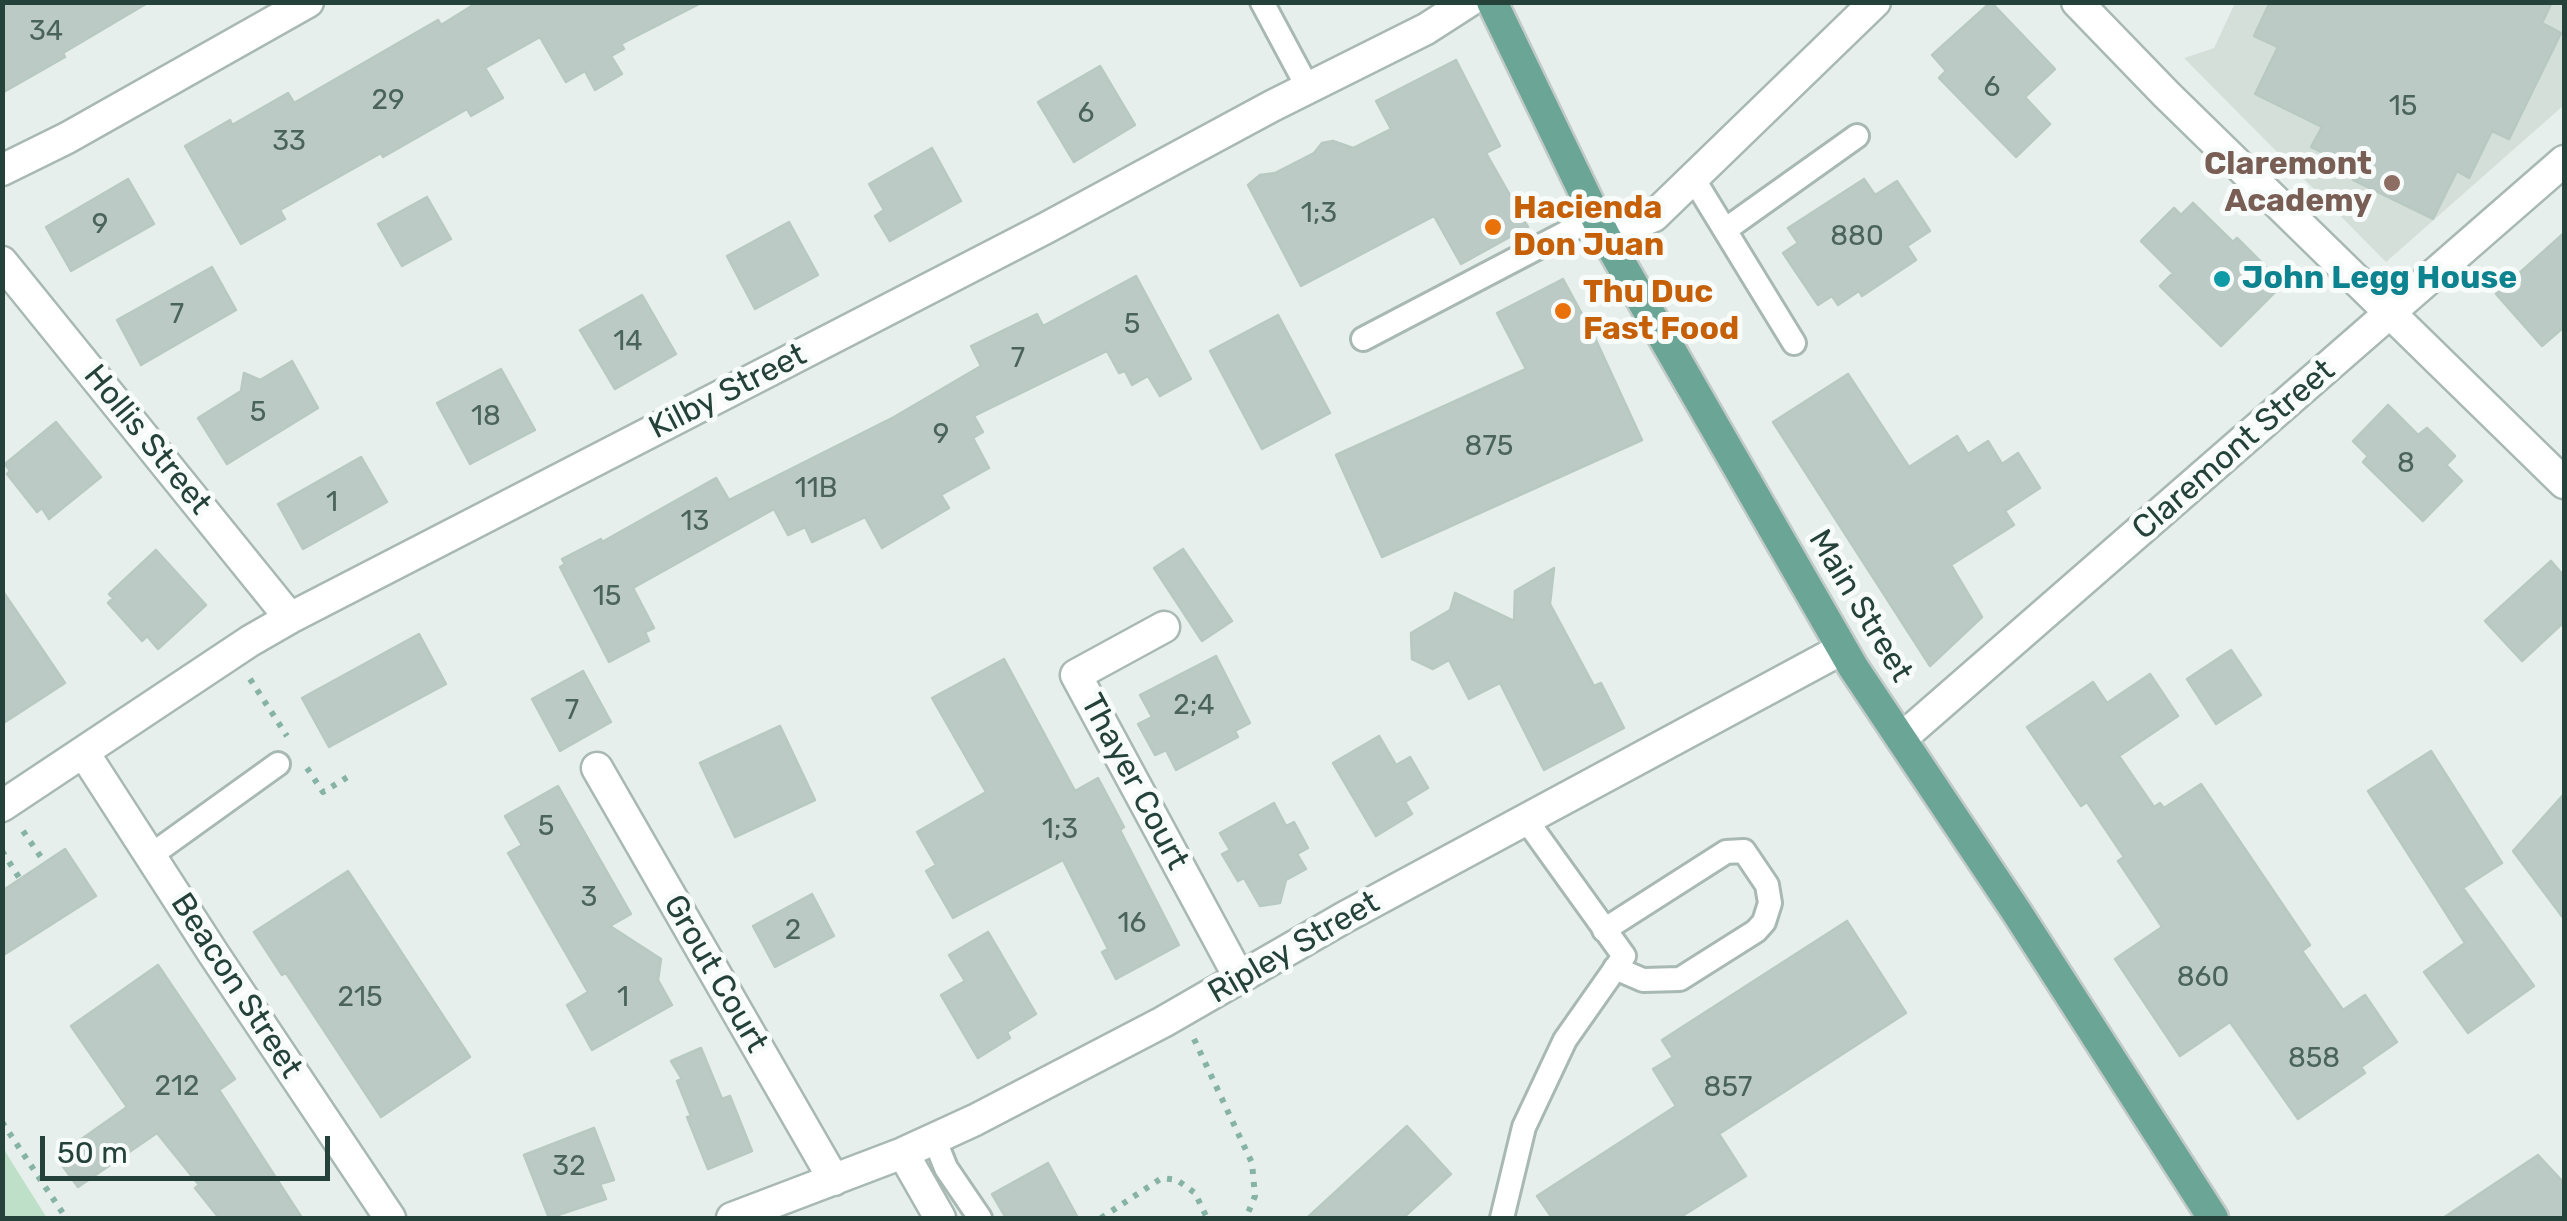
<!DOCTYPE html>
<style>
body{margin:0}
#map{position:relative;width:2567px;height:1221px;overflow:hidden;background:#e6efeb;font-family:Rubik,sans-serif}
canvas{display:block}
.frame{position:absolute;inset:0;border:5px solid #24423a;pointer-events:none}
.scale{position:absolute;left:40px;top:1136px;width:290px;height:45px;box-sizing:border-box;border:5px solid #24423a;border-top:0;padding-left:12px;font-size:30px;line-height:35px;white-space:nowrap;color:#24423a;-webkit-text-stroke:8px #f7fbf9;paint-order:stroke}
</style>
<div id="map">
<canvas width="2567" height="1221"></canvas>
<div class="frame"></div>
<div class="scale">50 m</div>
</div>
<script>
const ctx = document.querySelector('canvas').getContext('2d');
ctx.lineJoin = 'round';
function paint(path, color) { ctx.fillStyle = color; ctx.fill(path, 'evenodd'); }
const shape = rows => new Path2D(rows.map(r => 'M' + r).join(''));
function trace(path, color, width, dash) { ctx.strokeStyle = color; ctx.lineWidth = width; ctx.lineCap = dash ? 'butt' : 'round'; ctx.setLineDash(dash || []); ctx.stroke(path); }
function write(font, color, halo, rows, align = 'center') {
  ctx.font = font + ' Rubik,sans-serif'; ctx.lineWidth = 10; ctx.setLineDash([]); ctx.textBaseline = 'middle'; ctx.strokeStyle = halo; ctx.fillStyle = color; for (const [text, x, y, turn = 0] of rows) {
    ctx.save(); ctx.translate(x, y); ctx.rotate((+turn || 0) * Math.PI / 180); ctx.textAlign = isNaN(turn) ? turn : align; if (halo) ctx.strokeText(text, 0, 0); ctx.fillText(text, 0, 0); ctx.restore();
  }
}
paint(shape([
 [2235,3,2564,3,2564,105,2386,262,2184,58,2214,48]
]), '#d4dfda');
paint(shape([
 [3,1147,11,1161,47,1218,3,1218]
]), '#bfe0c8');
const building = shape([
 [2,2,149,2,63,53,65,57,2,93,2,2],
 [478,2,703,2,621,44,624,49,611,56,622,74,595,90,585,71,566,82,540,37,485,68,503,98,471,116,467,109,383,157,381,153,280,210,285,219,241,244,185,146,230,120,232,125,288,93,294,103,438,20,441,25,478,2],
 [1991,2,2055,69,2025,97,2050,124,2016,157,1939,78,1946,71,1932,55,1991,2],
 [2270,2,2552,2,2542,23,2561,33,2509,139,2492,131,2469,178,2457,171,2433,219,2353,180,2357,170,2311,147,2322,127,2255,94,2278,47,2254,36,2270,2],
 [1456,60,1500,146,1486,153,1528,227,1461,264,1434,216,1301,286,1248,185,1260,175,1275,173,1314,153,1322,143,1333,141,1353,148,1391,129,1376,101,1456,60],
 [1100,66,1135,125,1074,162,1038,102,1100,66],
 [932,148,961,201,890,241,875,216,884,210,869,184,932,148],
 [128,179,154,224,71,271,46,227,128,179],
 [1864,179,1875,195,1897,181,1930,231,1907,246,1916,260,1862,296,1859,291,1838,305,1832,296,1818,305,1783,253,1798,243,1788,228,1864,179],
 [427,197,451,239,402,266,378,224,427,197],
 [2193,203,2233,242,2237,238,2283,284,2221,346,2160,286,2173,273,2141,241,2174,208,2181,215,2193,203],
 [789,222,818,275,755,309,727,256,789,222],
 [2564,233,2564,327,2542,346,2496,294,2564,233],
 [212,267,236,310,141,365,117,320,212,267],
 [1136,276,1191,379,1160,396,1148,376,1132,385,1125,371,1119,373,1107,351,974,416,983,432,973,438,989,468,941,495,949,508,882,548,865,517,812,542,805,527,788,535,774,509,633,588,654,628,645,632,649,641,609,662,560,567,565,564,562,559,601,539,602,542,716,478,729,500,894,417,981,366,971,346,1037,314,1043,326,1136,276],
 [1563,279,1595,338,1642,440,1382,557,1336,455,1526,369,1497,313,1563,279],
 [642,295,676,354,615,389,580,330,642,295],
 [1278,315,1330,413,1262,449,1210,351,1278,315],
 [292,361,318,408,227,464,198,418,241,391,244,373,260,380,292,361],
 [501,369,535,430,470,464,437,403,501,369],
 [1848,374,1909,467,1957,436,1968,454,1988,441,2002,464,2018,453,2040,488,2005,511,2014,525,1951,565,1982,617,1930,666,1773,422,1848,374],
 [2388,405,2418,435,2427,428,2455,456,2446,465,2462,481,2423,521,2363,462,2368,456,2353,441,2388,405],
 [56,422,101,477,49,519,42,508,37,512,7,474,10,471,5,464,56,422],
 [361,457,387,502,303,549,278,504,361,457],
 [1183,549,1232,621,1202,641,1154,568,1183,549],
 [156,550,206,605,158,649,147,636,142,641,108,603,113,598,109,594,156,550],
 [2551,561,2564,576,2564,622,2522,661,2485,621,2551,561],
 [1554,568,1550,604,1594,686,1601,683,1624,728,1544,770,1500,683,1469,699,1449,660,1433,669,1412,659,1411,633,1450,610,1455,593,1514,621,1515,591,1554,568],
 [2,590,65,683,2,724,2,590],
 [419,634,446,684,329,747,302,698,419,634],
 [2231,650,2261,695,2216,724,2187,679,2231,650],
 [1216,656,1250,723,1235,731,1238,737,1176,770,1166,750,1155,755,1138,724,1152,717,1140,695,1216,656],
 [1004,659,1075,791,1098,778,1124,827,1120,830,1179,945,1116,979,1102,952,1108,949,1063,860,953,918,926,871,936,865,917,832,986,792,932,698,1004,659],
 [583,671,611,722,560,751,532,699,583,671],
 [2150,674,2178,716,2119,756,2154,807,2160,803,2164,808,2201,784,2310,945,2302,951,2343,1010,2365,995,2397,1042,2361,1067,2365,1073,2298,1119,2230,1022,2180,1056,2115,959,2162,927,2118,861,2124,857,2087,802,2081,806,2027,727,2093,682,2107,703,2150,674],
 [780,726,815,800,735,837,700,763,780,726],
 [1379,736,1396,765,1410,757,1428,788,1405,802,1412,814,1376,836,1333,763,1379,736],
 [2431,751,2502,863,2463,888,2534,986,2468,1033,2424,972,2465,943,2368,791,2431,751],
 [558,786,631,914,610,926,661,959,658,980,672,1005,592,1050,567,1005,588,992,508,853,522,845,505,816,558,786],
 [2564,794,2564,919,2513,851,2564,794],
 [1274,803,1286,826,1294,822,1308,848,1297,854,1306,869,1286,880,1280,903,1260,906,1244,878,1238,881,1222,854,1230,850,1220,833,1274,803],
 [65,849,96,896,2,956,2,891,65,849],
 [348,871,470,1057,381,1117,286,973,282,975,254,932,348,871],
 [812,894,834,936,775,967,753,926,812,894],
 [1847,921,1906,1013,1719,1134,1746,1176,1679,1218,1552,1218,1537,1196,1676,1106,1653,1069,1673,1057,1662,1040,1847,921],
 [988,932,1036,1014,1007,1032,1010,1038,978,1058,941,995,965,981,949,955,988,932],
 [158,965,235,1079,219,1090,302,1218,219,1218,195,1188,199,1185,157,1133,78,1187,56,1157,127,1107,71,1026,158,965],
 [701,1048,722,1099,730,1096,752,1151,708,1169,687,1117,691,1116,677,1081,682,1079,671,1061,701,1048],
 [1407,1126,1451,1174,1403,1218,1307,1218,1407,1126],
 [594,1128,614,1180,600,1184,606,1199,549,1218,524,1155,594,1128],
 [2538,1155,2564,1183,2564,1218,2443,1218,2538,1155],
 [1048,1163,1078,1218,1006,1218,992,1194,1048,1163]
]);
paint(building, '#bbcac4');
trace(building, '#b8c9c2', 2.5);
const service = shape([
 [1262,2,1308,88],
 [1693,178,1794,343],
 [1725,230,1857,136],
 [1363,339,1596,217],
 [150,856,278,764],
 [1604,930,1726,852,1744,851,1767,885,1770,903,1764,922,1756,931,1680,979,1643,980,1615,968],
 [934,1138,946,1168,980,1218],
 [1502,1218,1524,1127,1565,1040,1624,956,1527,821]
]);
const minor = shape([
 [2077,2,2166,94,2564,483],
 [2,170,67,138,308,2],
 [1605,236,1654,216,1875,2],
 [2,262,290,618],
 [1164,627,1076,675,1240,979],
 [1902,738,2564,161],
 [84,753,213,953,390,1218],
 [597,768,834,1180],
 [2,806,250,641,290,618,1046,228,1272,106,1426,29,1468,2],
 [903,1153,940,1218],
 [732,1218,903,1153,975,1120,1163,1022,1345,917,1842,649]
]);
const primary = shape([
 [1492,2,1605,236,1853,667,2016,911,2213,1218]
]);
trace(service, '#a8b8b2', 28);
trace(minor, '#a8b8b2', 35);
trace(primary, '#c2cac8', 35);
trace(shape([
 [250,679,287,736],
 [307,768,323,792,351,775],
 [23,831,45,863],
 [2,851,20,879],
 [1194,1039,1252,1163,1255,1196,1246,1218],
 [2,1122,66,1218],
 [1101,1218,1162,1178,1177,1180,1195,1193,1207,1218]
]), '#86b3a5', 6, [5, 8]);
trace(service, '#fff', 22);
trace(minor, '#fff', 30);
trace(primary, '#6aa596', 30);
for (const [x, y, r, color] of [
 [2392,183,10,"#8d6e63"],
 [1493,227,10,"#e8710a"],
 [2222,279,10,"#0f9aa8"],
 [1563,311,10,"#e8710a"]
]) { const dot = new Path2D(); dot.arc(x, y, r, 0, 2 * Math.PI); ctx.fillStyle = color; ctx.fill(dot); trace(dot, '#f7fbf9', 4); }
write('28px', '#4a645c', null, [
 ["34",46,32],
 ["6",1992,88],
 ["29",388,101],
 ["15",2403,107],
 ["6",1086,114],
 ["33",289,142],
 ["1;3",1319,214],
 ["9",100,225],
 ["880",1857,237],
 ["7",177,315],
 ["5",1132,325],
 ["14",628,342],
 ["7",1018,359],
 ["5",258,413],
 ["18",486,417],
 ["9",941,435],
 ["875",1489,447],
 ["8",2406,464],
 ["11B",816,489],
 ["1",332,503],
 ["13",695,522],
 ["15",607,597],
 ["2;4",1194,706],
 ["7",572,711],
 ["5",546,827],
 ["1;3",1060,830],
 ["3",589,898],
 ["16",1132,924],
 ["2",793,931],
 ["860",2203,978],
 ["215",360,998],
 ["1",623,998],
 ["858",2314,1059],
 ["212",177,1087],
 ["857",1728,1088],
 ["32",569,1167]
]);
write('bold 32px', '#785e54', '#f7fbf9', [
 ["Claremont",2372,165],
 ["Academy",2372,202]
], 'right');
write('bold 32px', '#c56008', '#f7fbf9', [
 ["Hacienda",1513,209],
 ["Don Juan",1513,246],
 ["Thu Duc",1583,293],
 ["Fast Food",1583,330]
], 'left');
write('bold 32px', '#0d838f', '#f7fbf9', [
 ["John Legg House",2242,279]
], 'left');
write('32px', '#24423a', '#f7fbf9', [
 ["Kilby Street",728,392,-27],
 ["Hollis Street",147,440,51],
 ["Claremont Street",2234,450,-41],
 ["Main Street",1860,606,59],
 ["Thayer Court",1134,782,62],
 ["Ripley Street",1294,948,-30],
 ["Grout Court",715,974,60],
 ["Beacon Street",236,986,57]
]);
</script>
